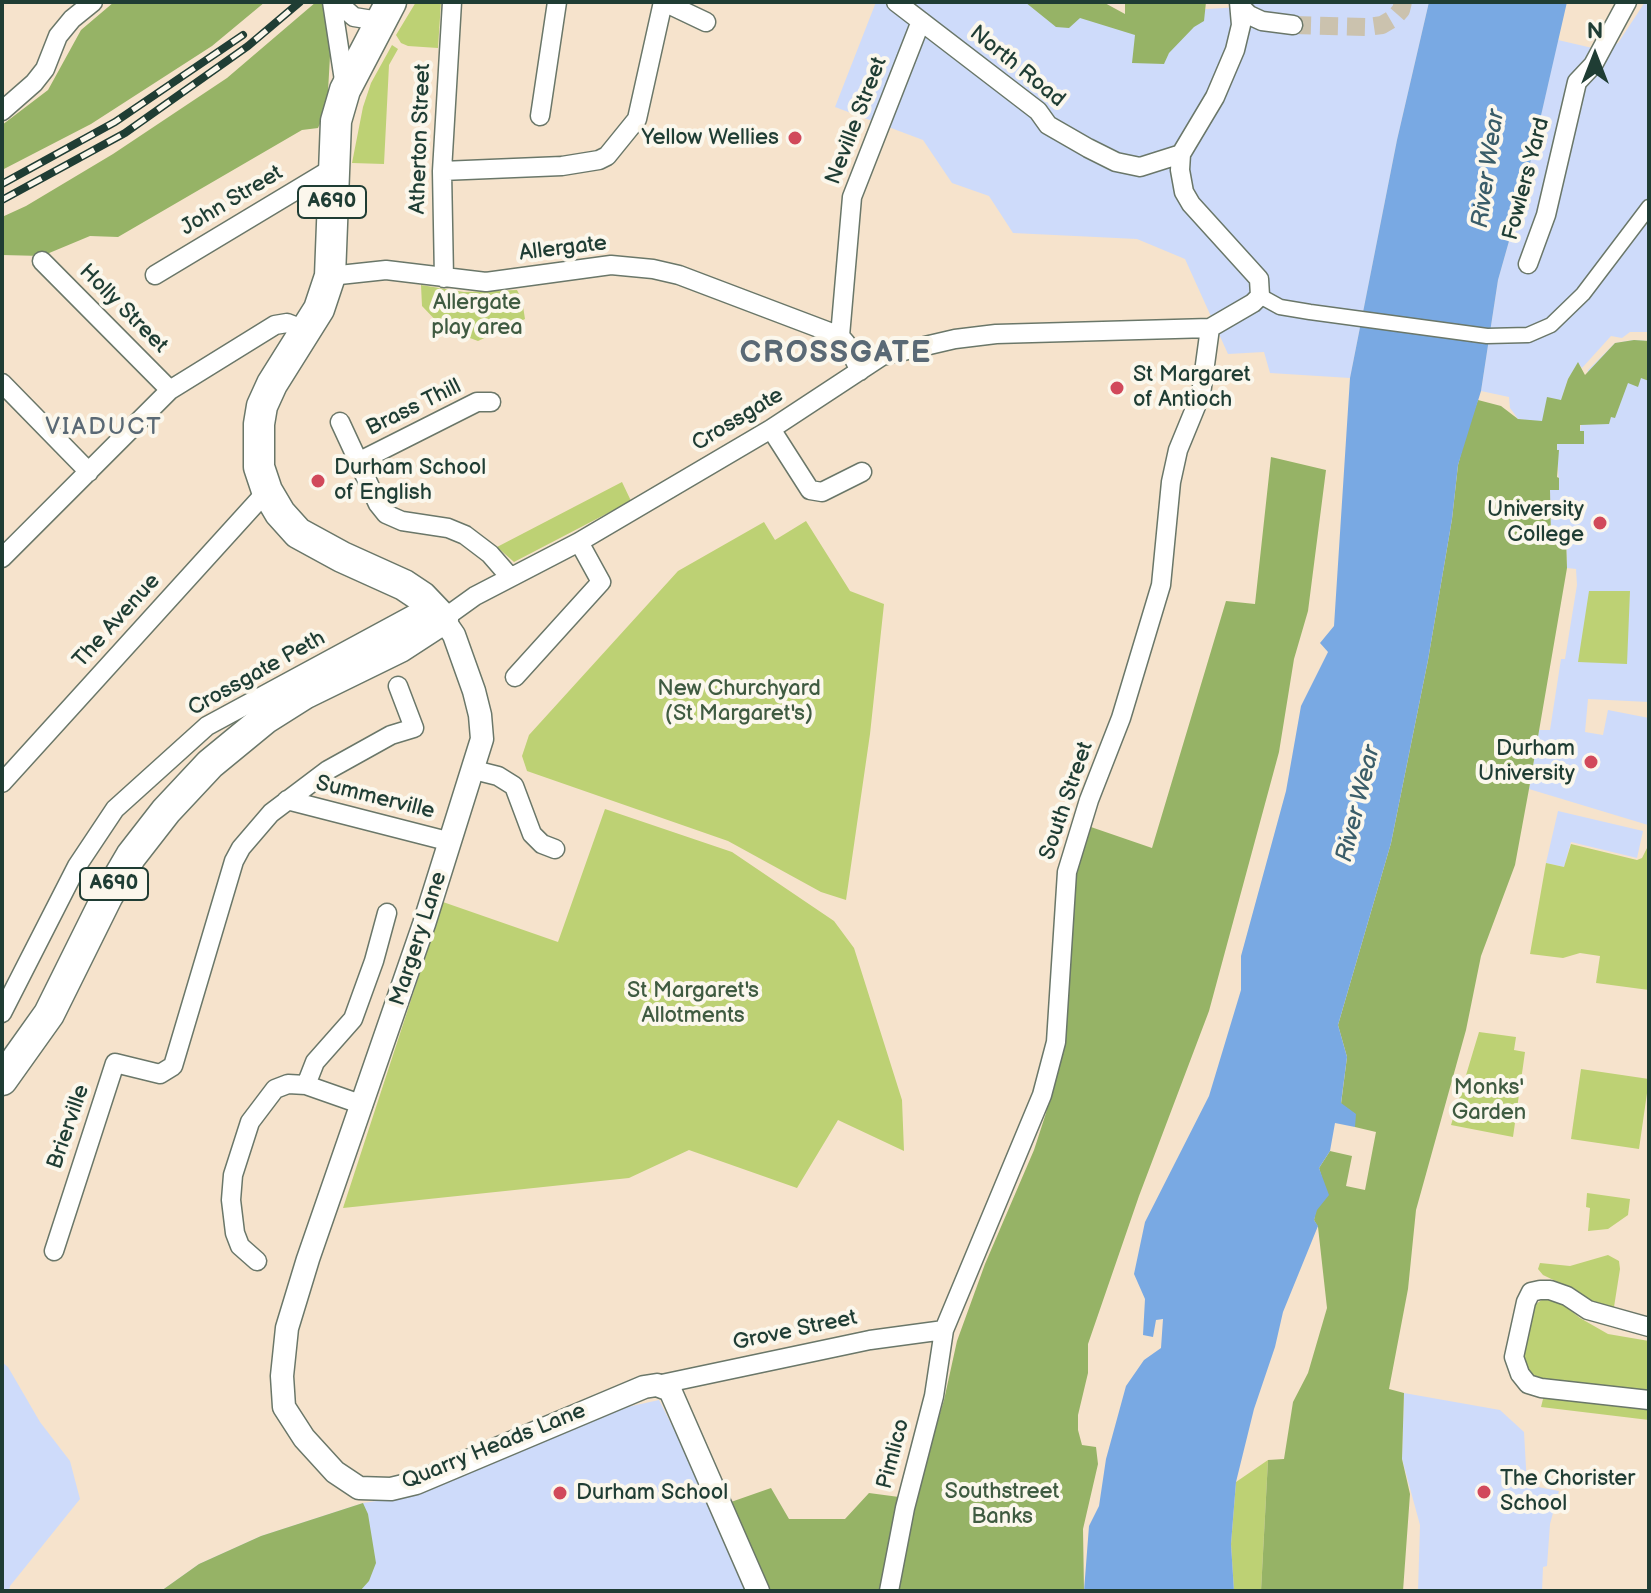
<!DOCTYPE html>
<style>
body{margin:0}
#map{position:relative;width:1651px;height:1593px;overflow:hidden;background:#f6e3cc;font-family:"Balsamiq Sans",sans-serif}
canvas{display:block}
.frame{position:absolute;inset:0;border:4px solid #1f3d34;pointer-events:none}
.north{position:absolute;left:1555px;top:16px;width:80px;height:80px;-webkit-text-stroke:6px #fbf7ec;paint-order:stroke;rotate:0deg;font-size:22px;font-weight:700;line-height:32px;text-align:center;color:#1f3d34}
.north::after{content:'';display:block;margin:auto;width:28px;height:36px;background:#1f3d34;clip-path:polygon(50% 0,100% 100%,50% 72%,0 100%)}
</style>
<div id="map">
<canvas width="1651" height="1593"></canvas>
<div class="frame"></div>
<div class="north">N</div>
</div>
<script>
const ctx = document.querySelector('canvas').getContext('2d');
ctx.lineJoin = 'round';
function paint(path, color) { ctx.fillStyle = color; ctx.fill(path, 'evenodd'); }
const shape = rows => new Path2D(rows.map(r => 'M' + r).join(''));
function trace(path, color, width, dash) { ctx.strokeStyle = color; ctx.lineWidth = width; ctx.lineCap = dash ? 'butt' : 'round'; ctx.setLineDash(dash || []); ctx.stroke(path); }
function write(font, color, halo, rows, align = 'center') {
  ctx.font = font + ' "Balsamiq Sans",sans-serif'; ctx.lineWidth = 8; ctx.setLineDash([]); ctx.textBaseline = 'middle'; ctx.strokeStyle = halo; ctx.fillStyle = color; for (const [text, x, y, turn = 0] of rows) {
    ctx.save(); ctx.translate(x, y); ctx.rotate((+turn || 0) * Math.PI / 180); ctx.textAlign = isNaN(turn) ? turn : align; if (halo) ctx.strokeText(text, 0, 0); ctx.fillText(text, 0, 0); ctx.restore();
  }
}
paint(shape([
 [876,2,1025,2,1125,14,1240,7,1239,2,1429,2,1397,140,1350,378,1270,373,1264,352,1228,354,1185,259,1137,239,1013,233,989,196,952,183,923,140,835,107],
 [1645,2,1649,2,1649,332,1630,332,1622,338,1611,336,1582,368,1578,363,1568,379,1561,401,1542,422,1518,419,1510,408,1509,397,1481,391,1498,280,1526,181,1558,40,1601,50,1618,43],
 [1634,340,1649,341,1649,702,1588,699,1585,732,1603,735,1608,710,1649,718,1648,825,1529,789,1539,730,1550,730,1561,659,1565,659,1577,585,1576,569,1567,568,1566,538,1551,538,1550,490,1559,490,1557,444,1580,431,1588,370,1615,343],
 [1558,811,1643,831,1637,858,1571,842,1564,867,1546,863],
 [2,1362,8,1367,40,1422,70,1461,80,1499,10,1586,9,1591,2,1591],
 [1404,1393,1500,1410,1524,1432,1527,1485,1559,1491,1550,1524,1547,1566,1543,1567,1542,1591,1418,1591,1420,1525,1402,1459],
 [659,1400,705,1490,749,1591,161,1591,199,1564,261,1536,363,1503,409,1496,600,1413]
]), '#cedbfa');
paint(shape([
 [416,2,441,2,438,48,408,46,401,43,396,35],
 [392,45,398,49,389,65,384,164,352,163,363,107,371,83],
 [421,285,464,292,517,290,522,300,525,319,478,341,443,328,422,306],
 [622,482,631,501,514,562,497,547],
 [806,521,850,591,884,604,870,734,846,900,821,892,728,841,527,771,522,756,529,735,678,571,764,522,775,540],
 [1589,591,1630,591,1627,664,1578,662],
 [605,809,732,852,834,921,854,948,902,1100,904,1151,838,1120,797,1188,689,1150,629,1178,343,1208,443,902,558,942],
 [1571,844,1637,860,1642,858,1649,844,1649,990,1596,983,1600,956,1580,953,1563,958,1530,954,1546,863,1564,867],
 [1479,1032,1516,1037,1514,1050,1525,1052,1513,1137,1451,1125],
 [1581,1069,1649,1079,1639,1149,1571,1139],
 [1587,1193,1630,1199,1628,1215,1608,1229,1588,1231,1590,1208,1586,1207],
 [1608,1255,1619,1261,1620,1269,1614,1307,1607,1311,1589,1304,1566,1286,1543,1275,1538,1269,1540,1263,1570,1266],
 [1543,1299,1552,1299,1565,1306,1580,1318,1608,1334,1649,1341,1649,1390,1536,1379,1527,1371,1522,1353,1529,1322,1536,1304],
 [1544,1395,1649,1407,1649,1420,1541,1407],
 [1268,1460,1261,1591,1234,1591,1231,1544,1236,1482]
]), '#bdd174');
paint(shape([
 [114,2,265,2,212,46,91,124,2,170,2,125,48,90,81,30],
 [316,2,326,2,330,56,327,109,318,128,302,130,118,237,90,236,42,256,2,255,2,217,26,206,113,154,227,78],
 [1025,2,1103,2,1125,14,1125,2,1206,2,1204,21,1194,27,1169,53,1164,64,1132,63,1135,35,1080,18,1069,28,1056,27],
 [1634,340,1649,341,1649,381,1641,378,1638,387,1628,383,1615,418,1611,417,1609,424,1580,425,1580,431,1584,431,1584,444,1557,444,1557,450,1559,450,1557,477,1559,478,1559,490,1550,490,1551,537,1566,537,1567,568,1529,789,1515,865,1481,956,1466,1030,1416,1210,1408,1289,1389,1389,1404,1393,1402,1459,1410,1494,1403,1591,1261,1591,1268,1460,1284,1459,1293,1402,1308,1373,1327,1308,1318,1227,1314,1220,1322,1178,1319,1168,1330,1151,1352,1156,1346,1186,1365,1190,1376,1132,1355,1127,1355,1114,1341,1104,1347,1057,1338,1025,1391,843,1428,660,1452,519,1458,465,1467,430,1478,400,1501,406,1518,419,1542,421,1547,397,1561,400,1568,379,1578,362,1585,375,1615,343],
 [1271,457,1326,470,1308,611,1294,659,1279,752,1209,1011,1139,1196,1088,1344,1088,1373,1078,1415,1078,1430,1082,1445,1096,1447,1098,1464,1083,1529,1084,1591,894,1591,905,1530,944,1400,957,1341,985,1264,1034,1150,1046,1113,1064,1034,1076,873,1088,826,1152,848,1226,601,1255,604],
 [771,1488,789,1519,845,1519,869,1493,899,1497,881,1591,766,1591,731,1502],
 [363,1503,368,1514,376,1563,369,1581,360,1591,161,1591,199,1564,261,1536]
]), '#96b366');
paint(shape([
 [1429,2,1567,2,1526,181,1498,280,1481,391,1458,465,1452,519,1428,660,1391,843,1338,1025,1347,1057,1341,1103,1356,1114,1355,1127,1335,1123,1330,1151,1319,1168,1329,1195,1317,1210,1314,1220,1318,1226,1283,1312,1275,1347,1254,1409,1236,1482,1231,1544,1234,1591,1084,1591,1089,1526,1099,1506,1106,1459,1126,1386,1144,1360,1161,1348,1163,1319,1156,1320,1153,1337,1143,1335,1145,1299,1134,1274,1145,1222,1209,1096,1241,990,1241,956,1286,791,1301,706,1328,652,1320,643,1334,626,1350,378,1397,140]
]), '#79a9e3');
trace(shape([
 [1293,25,1368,27,1382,25,1394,18,1401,10,1403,2]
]), '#cbc2ae', 18, [18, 9]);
const pedestrian = shape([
 [1260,296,1280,307,1310,312,1487,336,1528,335,1551,325,1583,294,1649,207]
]);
const minor = shape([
 [332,2,345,87],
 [337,2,354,17,379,21],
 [664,2,706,22],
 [896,2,1038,111,1048,125,1088,148,1116,162,1140,167,1181,154],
 [1241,7,1249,15,1262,21,1293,25],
 [2,111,34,83,45,69,58,36,72,19,93,2],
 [540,116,557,2],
 [442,171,562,166,599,160,607,156,637,119,663,2],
 [42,261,170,390],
 [1528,264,1546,215,1577,82,1593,65,1627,2],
 [155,275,333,168],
 [330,276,386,270,486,282,611,265,653,269,679,275,840,336,846,343,860,371],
 [444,278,442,171,452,2],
 [840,336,852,197,921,21],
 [2,383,89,472],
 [340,422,378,504,386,514,402,521,448,528,465,535,490,554,510,577],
 [771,429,810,490,822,492,862,472],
 [358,462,477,402,491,402],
 [2,558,170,390,275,325,287,323,305,330],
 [443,619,475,596,579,542,771,429,882,356,955,339,996,334,1210,328,1253,303,1260,296,1259,279,1191,204,1184,192,1180,170,1181,154,1215,97,1235,50,1241,25,1239,2],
 [515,677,601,582,579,542],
 [474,770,498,776,514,786,532,834,542,844,555,849],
 [2,783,267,491],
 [287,800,451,842],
 [2,1013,77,866,115,809,207,726,416,613,422,605,422,597],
 [306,1085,315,1062,353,1019,374,961,387,913],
 [54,1251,115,1063,160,1074,173,1066,234,861,241,848,271,813,328,770,391,735,414,728,398,686],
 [257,1261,240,1246,235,1233,231,1200,233,1175,250,1122,275,1089,288,1084,306,1085,363,1105],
 [1649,1327,1588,1310,1567,1296,1550,1290,1540,1290,1531,1292,1526,1302,1514,1357,1520,1374,1528,1384,1541,1388,1649,1400],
 [657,1385,870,1340,944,1330],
 [889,1591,905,1508,934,1396,944,1330,1042,1095,1056,1042,1067,872,1089,800,1121,718,1161,585,1171,482,1178,450,1201,394,1210,328]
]);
const tertiary = shape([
 [443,619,454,635,474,691,480,715,482,739,424,924,308,1259,287,1328,282,1376,284,1407,304,1438,335,1472,359,1488,391,1489,416,1483,644,1387,657,1385,670,1390,758,1591]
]);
const trunk = shape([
 [2,1080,49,1014,107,897,131,856,166,811,210,764,266,718,304,694,400,647,443,619,422,597,404,585,342,557,298,533,280,513,267,491,259,467,259,424,262,406,272,384,319,309,330,276,336,121,345,90,391,2]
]);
trace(pedestrian, '#6a7769', 17);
trace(minor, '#6a7769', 21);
trace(tertiary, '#6a7769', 25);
trace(trunk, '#6a7769', 33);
trace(pedestrian, '#fff', 14);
trace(minor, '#fff', 18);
trace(tertiary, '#fff', 22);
trace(trunk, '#fff', 30);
const rail = shape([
 [2,184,115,122,243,35],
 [2,200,125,133,248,46,300,2]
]);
trace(rail, '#1f3d34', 8);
trace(rail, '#fbf7ec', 5, [15]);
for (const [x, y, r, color] of [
 [795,138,8,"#d1495b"],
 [1117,388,8,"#d1495b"],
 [318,481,8,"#d1495b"],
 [1600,523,8,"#d1495b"],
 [1591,762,8,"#d1495b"],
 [1484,1492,8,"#d1495b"],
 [560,1493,8,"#d1495b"]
]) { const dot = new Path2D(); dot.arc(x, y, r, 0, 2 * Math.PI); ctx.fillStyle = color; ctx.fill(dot); trace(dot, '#fbf7ec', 3); }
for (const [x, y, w] of [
 [332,202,68],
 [114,884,68]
]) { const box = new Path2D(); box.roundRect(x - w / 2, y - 16, w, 32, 6); ctx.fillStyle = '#fbf7ec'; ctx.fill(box); trace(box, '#1f3d34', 2); }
write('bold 20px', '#1f3d34', null, [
 ["A690",332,202],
 ["A690",114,884]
]);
write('22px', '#1f3d34', '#fbf7ec', [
 ["North Road",1017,67,39],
 ["Neville Street",857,121,-69],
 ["Atherton Street",421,139,-88],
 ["Fowlers Yard",1527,179,-75],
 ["John Street",232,201,-31],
 ["Allergate",563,249,-7],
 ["Holly Street",123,309,45],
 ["Brass Thill",414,408,-26],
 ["Crossgate",738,420,-31],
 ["The Avenue",117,621,-48],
 ["Crossgate Peth",257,674,-29],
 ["Summerville",375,798,14],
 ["South Street",1067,801,-71],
 ["Margery Lane",419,939,-72],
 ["Brierville",69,1127,-71],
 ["Grove Street",795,1331,-12],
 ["Quarry Heads Lane",494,1447,-22],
 ["Pimlico",894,1454,-75]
]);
write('22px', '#1f3d34', '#fbf7ec', [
 ["Yellow Wellies",779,138,"right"],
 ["St Margaret",1133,375],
 ["of Antioch",1133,400],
 ["Durham School",334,468],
 ["of English",334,493],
 ["University",1584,510,"right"],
 ["College",1584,535,"right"],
 ["Durham",1575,749,"right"],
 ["University",1575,774,"right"],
 ["The Chorister",1500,1479],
 ["School",1500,1504],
 ["Durham School",576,1493]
], 'left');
write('22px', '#3f5b41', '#fbf7ec', [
 ["Allergate",477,303],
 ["play area",477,328],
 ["New Churchyard",739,689],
 ["(St Margaret's)",739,714],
 ["St Margaret's",693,991],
 ["Allotments",693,1016],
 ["Monks'",1489,1088],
 ["Garden",1489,1113],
 ["Southstreet",1002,1492],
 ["Banks",1002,1517]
]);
write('italic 24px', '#3a5d69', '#fbf7ec', [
 ["River Wear",1489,169,-82],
 ["River Wear",1359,804,-76]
]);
ctx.letterSpacing = '2px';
write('24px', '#5a6975', '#fbf7ec', [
 ["VIADUCT",104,428]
]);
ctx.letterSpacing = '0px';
ctx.letterSpacing = '2px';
write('bold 30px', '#5a6975', '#fbf7ec', [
 ["CROSSGATE",836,354]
]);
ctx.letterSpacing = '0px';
</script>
